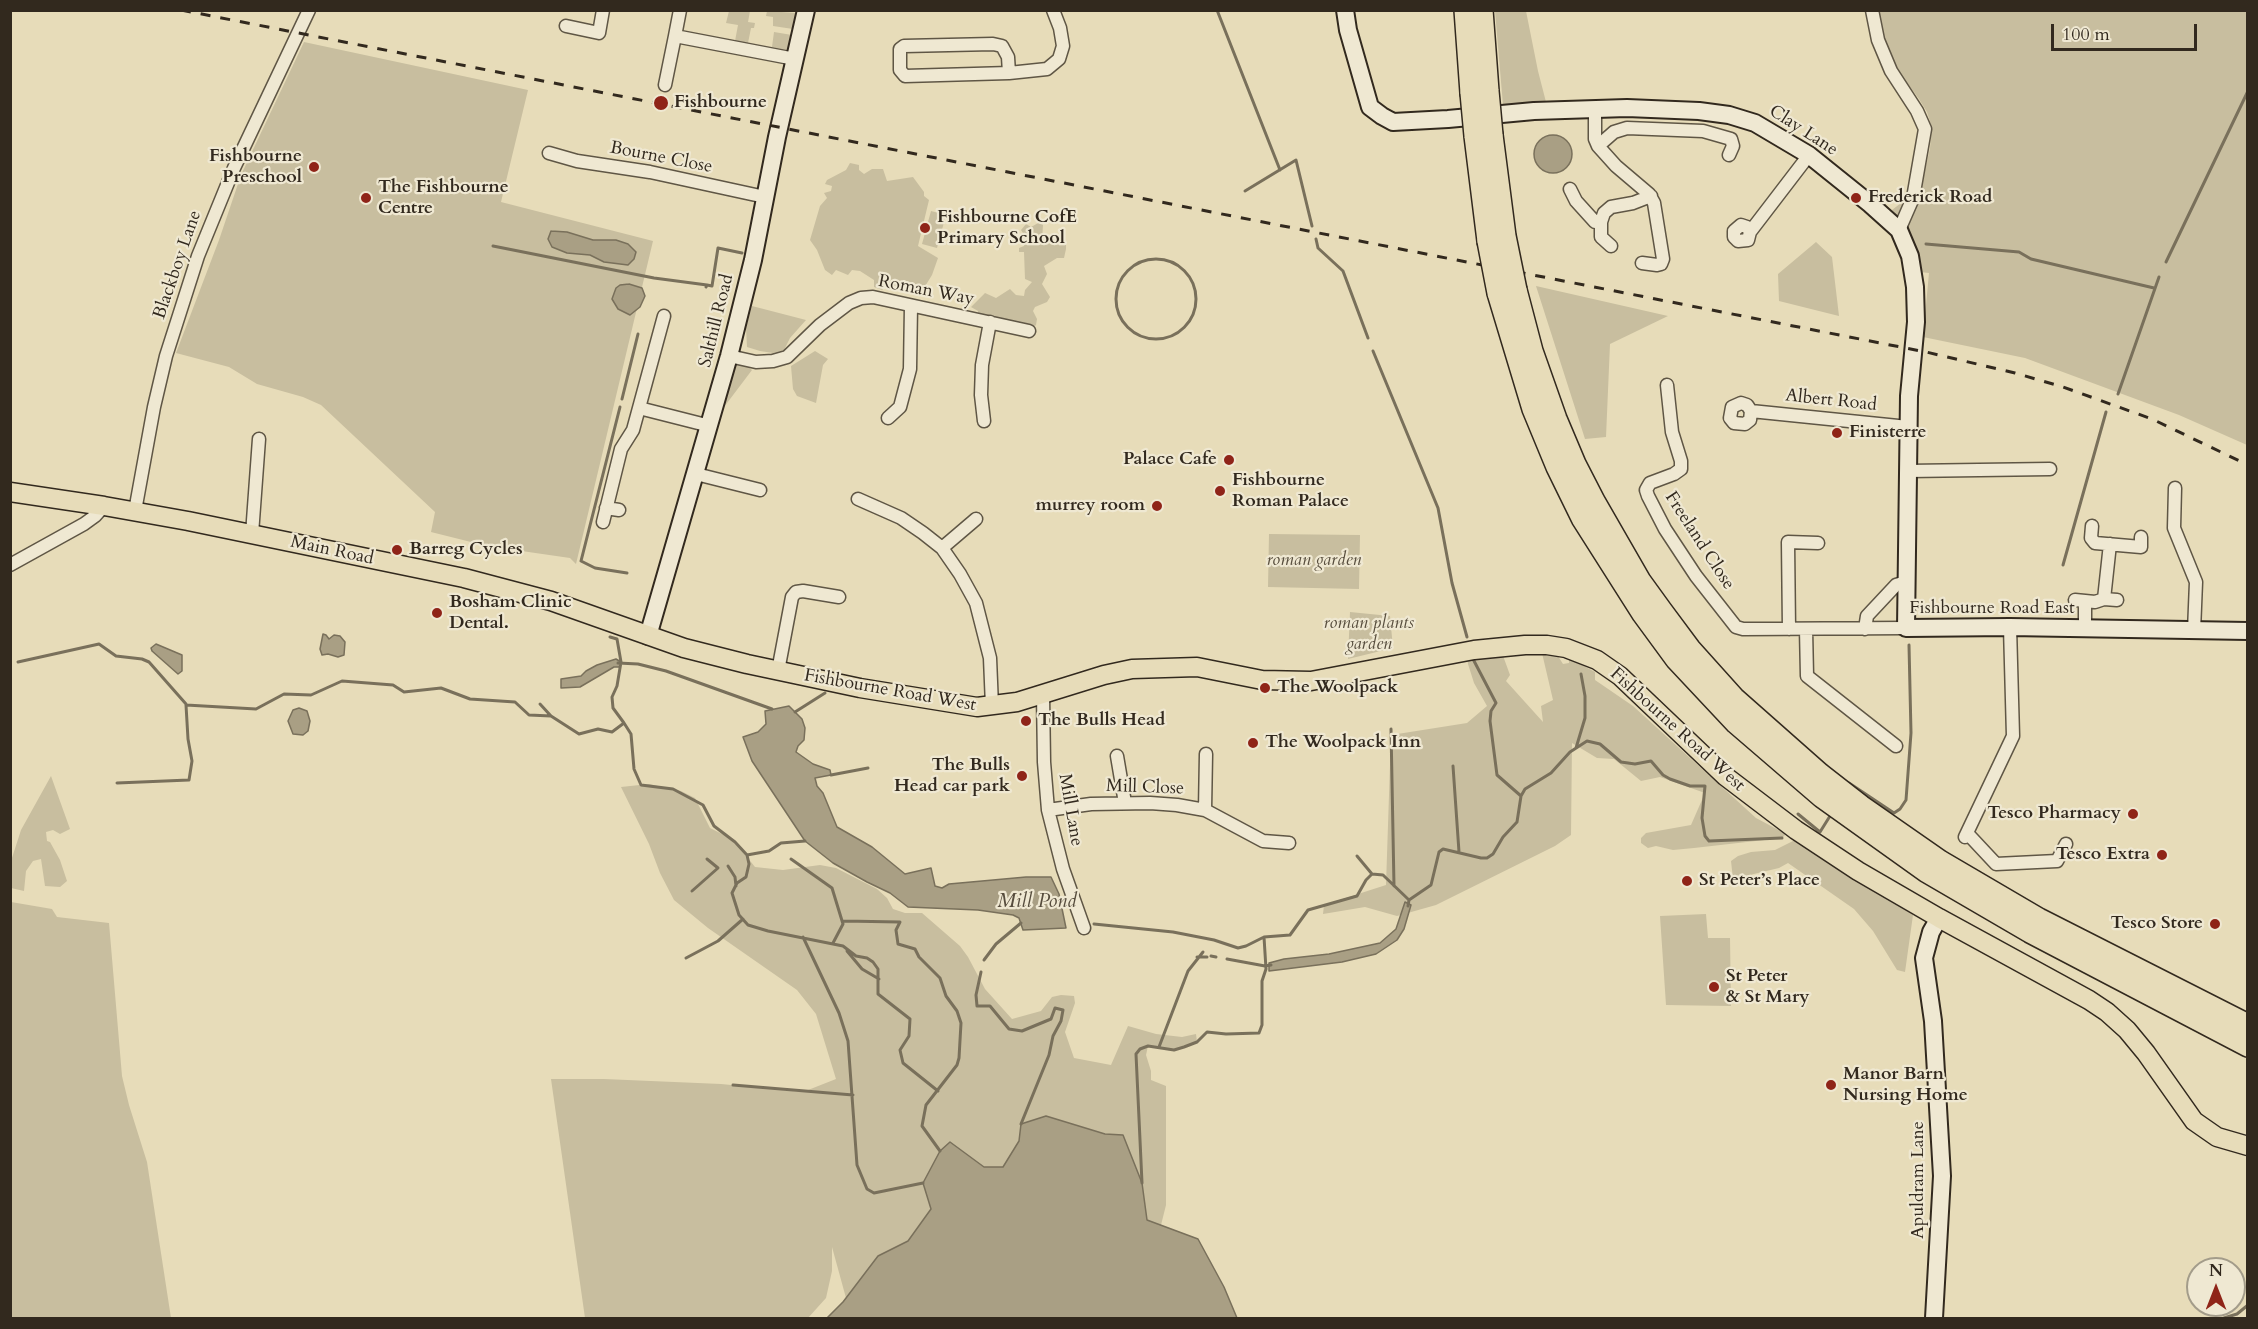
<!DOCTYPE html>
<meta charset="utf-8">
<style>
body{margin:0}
#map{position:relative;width:2258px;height:1329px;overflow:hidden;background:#e7dcb9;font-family:Cardo,serif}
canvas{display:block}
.frame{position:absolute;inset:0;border:12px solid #32291e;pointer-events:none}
.north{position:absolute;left:2186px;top:1257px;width:60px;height:60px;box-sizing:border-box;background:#efe8d2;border:2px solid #a39c8a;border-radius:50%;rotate:0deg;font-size:16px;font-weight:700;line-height:24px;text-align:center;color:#32291e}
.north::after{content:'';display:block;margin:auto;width:21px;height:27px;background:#8f2418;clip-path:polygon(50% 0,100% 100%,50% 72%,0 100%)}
.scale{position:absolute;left:2051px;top:24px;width:146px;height:27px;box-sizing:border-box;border:3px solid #32291e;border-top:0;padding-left:8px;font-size:18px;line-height:21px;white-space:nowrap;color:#32291e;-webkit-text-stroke:4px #efe8d2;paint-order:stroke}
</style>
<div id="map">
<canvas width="2258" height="1329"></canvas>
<div class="frame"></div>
<div class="north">N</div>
<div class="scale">100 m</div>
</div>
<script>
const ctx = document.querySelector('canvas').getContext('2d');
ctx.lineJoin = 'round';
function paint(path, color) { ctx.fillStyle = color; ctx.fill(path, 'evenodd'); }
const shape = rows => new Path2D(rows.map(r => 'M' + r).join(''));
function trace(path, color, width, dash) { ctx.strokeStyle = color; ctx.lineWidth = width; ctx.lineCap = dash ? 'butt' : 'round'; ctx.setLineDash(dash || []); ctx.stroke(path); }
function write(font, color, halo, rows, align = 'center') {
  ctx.font = font + ' Cardo,serif'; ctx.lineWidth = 4.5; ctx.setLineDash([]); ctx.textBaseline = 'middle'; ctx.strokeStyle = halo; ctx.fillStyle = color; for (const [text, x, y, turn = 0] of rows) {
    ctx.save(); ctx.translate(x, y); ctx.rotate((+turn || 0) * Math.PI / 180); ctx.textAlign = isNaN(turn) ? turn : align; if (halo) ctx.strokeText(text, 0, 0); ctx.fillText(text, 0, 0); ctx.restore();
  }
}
paint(shape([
 [729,11,750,11,748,22,755,23,754,28,751,28,748,43,735,41,738,25,726,23],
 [767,11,796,13,793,29,773,26,773,17,766,16],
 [1495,11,1526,11,1538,71,1546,102,1503,105],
 [1877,11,2247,11,2247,445,2179,415,2025,358,1923,337,1929,273,1920,272,1916,251,1892,210,1901,203,1911,213,1918,202,1930,148,1932,128,1927,112,1919,99,1896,68,1881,36],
 [774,32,792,35,790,48,787,50,772,47],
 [304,42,528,90,501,202,653,241,576,564,570,558,487,546,431,532,435,512,321,405,303,397,257,384,229,367,176,353,219,240,241,175],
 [850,163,859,165,859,170,864,174,872,169,883,169,887,181,913,177,924,192,924,196,929,200,918,246,938,258,932,275,924,288,910,282,903,287,888,285,882,290,874,287,874,280,860,271,852,270,848,275,836,270,832,275,825,270,817,250,810,240,820,206,827,198,824,193,831,191,832,186,825,184,827,180,846,170],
 [931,211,946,215,937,248,922,244],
 [1040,222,1043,225,1042,240,1060,237,1066,242,1066,249,1064,258,1057,258,1044,266,1047,274,1042,284,1050,297,1047,302,1035,307,1033,311,1037,319,1036,325,1027,333,978,316,978,311,971,307,985,293,996,298,1010,289,1016,295,1024,296,1025,290,1032,282,1025,279,1024,252,1019,252,1019,248,1024,246,1025,236,1021,230,1026,224,1031,227],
 [1816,242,1832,257,1839,316,1779,301,1778,274],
 [1536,286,1668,316,1610,344,1606,437,1585,439],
 [752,306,806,320,790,338,784,350,773,353,760,351,747,347,746,328],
 [815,351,828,359,823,365,816,403,797,396,793,389,791,366],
 [743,363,752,370,718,415,731,370,735,364],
 [1269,534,1360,535,1359,589,1268,587],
 [1350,612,1390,616,1393,648,1348,659],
 [1502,653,1510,675,1506,681,1543,722,1541,706,1553,700,1542,653,1556,653,1563,664,1569,663,1569,658,1595,672,1595,680,1633,706,1756,818,1786,834,1782,838,1694,848,1673,850,1656,846,1648,848,1641,843,1641,838,1646,833,1691,825,1705,793,1660,777,1641,781,1614,759,1597,758,1572,743,1571,835,1555,846,1436,905,1397,916,1365,907,1323,914,1324,905,1386,885,1391,735,1467,723,1487,706,1474,683,1468,664,1467,655],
 [51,776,70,829,60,834,53,830,46,832,47,841,50,842,60,860,67,881,60,887,45,886,41,859,33,861,26,871,24,891,11,888,11,861,21,830],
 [649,784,681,791,695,798,710,828,724,835,739,847,755,867,783,870,820,865,836,868,877,889,887,898,893,909,905,913,922,913,960,946,968,957,985,989,1012,1019,1041,1011,1052,997,1061,995,1074,996,1075,1003,1065,1032,1074,1058,1111,1065,1128,1026,1156,1034,1182,1037,1196,1034,1197,1042,1174,1050,1148,1046,1146,1055,1151,1071,1151,1080,1166,1086,1166,1205,1161,1225,1198,1239,1224,1287,1237,1318,1159,1225,1147,1221,1142,1184,973,1318,826,1318,846,1298,832,1247,832,1271,826,1298,808,1318,585,1318,551,1079,604,1079,721,1084,803,1092,836,1079,816,1014,797,990,708,928,674,900,660,873,649,844,621,787],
 [1795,840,1913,915,1905,972,1897,970,1873,931,1854,909,1788,863,1779,868,1733,879,1731,861,1738,856,1751,852,1775,850],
 [11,902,52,909,57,917,109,923,122,1076,129,1105,147,1162,171,1318,11,1318],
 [1706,914,1708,938,1730,938,1731,1006,1666,1005,1660,916]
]), '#c8be9f');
const water = shape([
 '1534 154a19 19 0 1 1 38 0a19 19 0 1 1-38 0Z',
 [551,231,567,232,593,240,616,240,628,244,636,252,634,259,628,265,604,262,590,255,567,253,552,247,548,239,551,231],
 [629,284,642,288,645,296,640,307,630,315,618,309,612,299,616,288,620,285,629,284],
 [323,634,326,635,329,639,334,635,340,636,345,642,344,655,338,657,328,654,322,655,320,649,323,634],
 [156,644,182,655,182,671,178,674,152,651,151,648,156,644],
 [616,659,621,662,620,667,614,667,580,687,561,688,561,679,581,676,586,671,597,665,616,659],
 [789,706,802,719,805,728,804,740,798,746,796,752,813,764,830,770,831,775,815,778,817,786,823,793,837,827,872,847,905,874,931,868,935,886,942,888,949,884,1026,877,1051,877,1059,894,1066,928,1023,930,1019,918,1013,915,978,910,908,907,890,893,867,882,833,863,805,841,752,761,743,737,758,732,766,724,765,711,789,706],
 [299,708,307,711,310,721,308,731,303,735,293,734,288,721,293,710,299,708],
 [1405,902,1411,905,1404,929,1397,940,1376,954,1342,962,1269,971,1269,963,1284,959,1329,954,1380,943,1396,929,1405,902],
 [1046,1116,1105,1134,1123,1135,1142,1183,1147,1220,1198,1239,1224,1287,1237,1318,827,1318,843,1302,878,1256,908,1241,931,1209,923,1183,940,1151,950,1142,984,1167,1003,1167,1019,1141,1021,1124,1046,1116]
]);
paint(water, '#a99f84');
trace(water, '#79705b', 1.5);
trace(shape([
 [1217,10,1280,170],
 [1245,191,1296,160,1312,226],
 [1316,239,1318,248,1343,271,1368,338],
 [1926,244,2019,252,2031,259,2154,288],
 [493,246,654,278,707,285,706,287],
 '1116 299a40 40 0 1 1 80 0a40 40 0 1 1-80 0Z',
 [2166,262,2248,91],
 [707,285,712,286,718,248,742,253],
 [1373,351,1438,508,1452,583,1467,637],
 [2118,394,2159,277],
 [622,399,638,334],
 [620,407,581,561,595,568,627,573],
 [2063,565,2106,412],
 [610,637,617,639,621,662,617,686,612,697,613,708,624,723],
 [1473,659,1496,703,1491,711,1490,721,1497,775,1521,796],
 [18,662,99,644,116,656,142,659,149,662,186,704],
 [618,663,638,664,666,671,772,709],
 [540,704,551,716],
 [795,712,825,693],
 [1391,729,1394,886],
 [1576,748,1585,718,1585,696,1581,674],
 [1453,766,1459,852],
 [831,775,868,768],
 [117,783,189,780,192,761,188,739,186,705,256,709,284,694,311,695,342,681,393,685,404,692,441,688,470,699,515,702,529,715,551,716,579,734,598,729,612,732,624,723,631,734,634,769,641,785,673,789,703,805,714,826,735,842,747,855],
 [1849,783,1894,813,1900,809,1906,800,1911,733,1909,645],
 [1798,814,1820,832,1830,816],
 [805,841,781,843,769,851,747,855,749,864,746,877,737,883,732,893,739,915,748,925,768,931,843,946,856,956,867,958,873,962,878,969,878,994,910,1019,909,1036,900,1050,903,1063,938,1091],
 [1357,856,1372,874],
 [791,859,832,888,843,924,833,943],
 [728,866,735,877,736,886],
 [692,891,718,868,707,859],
 [1408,906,1409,900,1431,885,1439,852,1443,849,1481,858,1487,858,1493,854,1503,837,1517,822,1521,796,1525,789,1551,773,1570,752,1587,741,1600,744,1621,762,1635,764,1651,761,1663,775,1670,779,1690,786,1705,786,1702,818,1705,836,1709,841,1782,838],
 [843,921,900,922,896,930,898,944,915,949,919,957,940,978,946,996,957,1011,961,1023,959,1058,957,1065,926,1105,922,1126,940,1151],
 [1094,924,1173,932,1214,940,1238,948,1246,946,1264,937,1290,935,1308,910,1357,896,1366,880,1372,874,1383,875,1409,900],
 [803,937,839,1013,848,1041,857,1165,867,1189,874,1193,923,1183],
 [847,951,862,969,879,979],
 [1211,956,1216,957],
 [1197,957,1207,957],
 [686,958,718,941,743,919],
 [1227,959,1265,966,1271,965],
 [984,960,996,944,1021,923],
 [981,972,976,995,977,1006,990,1006,1009,1029,1022,1031,1051,1019,1055,1008,1063,1010,1061,1021,1053,1036,1049,1055,1021,1124],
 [1159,1047,1188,971,1203,952],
 [733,1085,853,1095],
 [1142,1183,1136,1054,1140,1049,1148,1046,1174,1050,1184,1047,1197,1042,1207,1032,1226,1034,1259,1033,1262,1025,1262,981,1266,969,1264,937],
 [2224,1318,2237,1314,2248,1305]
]), '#79705b', 3);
const street = shape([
 [680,10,675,36,795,59],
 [1872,10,1878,40,1891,71,1917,111,1925,129,1913,198,1899,230],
 [566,26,599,33,603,10],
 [1009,73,1008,57,1002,46,993,44,904,46,900,49,900,70,905,76,1009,73,1047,69,1059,59,1063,46,1060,28,1053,10],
 [665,85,675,36],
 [1595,109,1595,139,1598,146,1616,166,1649,194,1654,203,1663,259,1661,264,1657,265,1642,263],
 [1598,146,1614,132,1627,128,1703,131,1731,139,1733,146,1729,155],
 [549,153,577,161,650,172,765,197],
 [1570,189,1576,201,1595,222,1601,222],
 [1750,232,1747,227,1741,225,1734,231,1734,237,1738,241,1748,240,1750,232,1809,155],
 [1611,246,1601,237,1601,222,1604,213,1611,207,1633,203,1651,196],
 [729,356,756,362,773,361,787,357,820,325,849,303,861,298,873,297,1029,331],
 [1667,385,1672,432,1681,461,1681,469,1674,474,1650,483,1646,490,1648,496,1665,529,1696,576,1736,627,1743,629,1906,628],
 [639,408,710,426],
 [1751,411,1750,420,1745,424,1734,423,1730,418,1732,407,1741,403,1747,405,1751,411,1908,427],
 [888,418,900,407,910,369,911,306],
 [984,421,981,395,982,365,990,322],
 [1908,471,2050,469],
 [696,474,760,490],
 [2175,488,2174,528,2196,582,2194,631],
 [858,499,901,518,923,533,942,548,960,574,976,603,990,658,992,706],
 [606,508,619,510],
 [135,511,154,407,166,356,198,256,234,168,309,10],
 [603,522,621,449,633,430,664,316],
 [2092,526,2091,538,2095,543,2141,547,2141,537],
 [252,534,259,439],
 [942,548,976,519],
 [10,565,84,524,95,516,104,506],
 [2104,599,2110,544],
 [2075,600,2095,602,2104,599,2117,600],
 [2085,628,2085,601],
 [1789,629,1788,542,1818,543],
 [1806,629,1807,676,1896,746],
 [1865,629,1867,616,1896,585,1906,582],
 [778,671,792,597,796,592,803,591,839,597],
 [1043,695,1044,762,1048,810,1063,869,1084,928],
 [1117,756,1125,803],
 [1048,810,1091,804,1150,803,1177,805,1205,810,1263,841,1289,843],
 [1205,810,1206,754],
 [1967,833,1996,864,2057,861,2066,844],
 [1965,837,2013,736,2010,627]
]);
const secondary = shape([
 [1345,10,1348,30,1370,107,1382,116,1393,122,1448,119,1534,111,1627,108,1699,111,1729,115,1755,123,1809,155,1870,204,1899,230,1910,256,1915,287,1916,322,1909,396,1906,628,2010,627,2248,631],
 [648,636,729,356,753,260,777,137,806,10],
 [1934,1318,1942,1176,1933,1021,1924,958,1931,932,1939,918]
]);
const primary = shape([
 [10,492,104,506,188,521,464,578,551,601,684,648,747,664,860,688,977,707,1017,702,1104,675,1132,669,1197,667,1262,680,1311,681,1474,650,1525,645,1547,645,1566,648,1597,660,1620,676,1725,776,1796,830,1858,871,1939,918,2089,1000,2107,1012,2127,1030,2146,1053,2194,1121,2217,1137,2248,1146]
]);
const highway = shape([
 [1465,10,1471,93],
 [1482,10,1488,91],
 [1492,135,1505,236],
 [1475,136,1488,241],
 [1516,290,1532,351,1556,419,1575,464,1594,501,1640,581,1661,610,1690,649,1734,698,1820,774,1861,806,1940,861,2039,919,2248,1025],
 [1498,293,1533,409,1557,467,1582,518,1643,614,1676,659,1736,723,1822,797,1927,872,2030,932,2248,1046]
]);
trace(street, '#5f5645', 15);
trace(secondary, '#32291e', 20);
trace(primary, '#32291e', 21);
trace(highway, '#32291e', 24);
trace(street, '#efe8d2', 12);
trace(secondary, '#efe8d2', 16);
trace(primary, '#e7dcb9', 18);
trace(highway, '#e7dcb9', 21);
trace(shape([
 [181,10,1926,352,2015,373,2063,387,2152,419,2248,465]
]), '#32291e', 3, [10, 10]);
const highwayBridge = shape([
 [1488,91,1492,135],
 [1471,93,1475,136],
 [1505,236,1516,290],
 [1488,241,1498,293]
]);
trace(highwayBridge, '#32291e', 24, []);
trace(highwayBridge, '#e7dcb9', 21);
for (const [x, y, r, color] of [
 [661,103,8,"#8f2418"],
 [314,167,6,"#8f2418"],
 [366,198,6,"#8f2418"],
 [1856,198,6,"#8f2418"],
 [925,228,6,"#8f2418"],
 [1837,433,6,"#8f2418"],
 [1229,460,6,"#8f2418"],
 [1220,491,6,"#8f2418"],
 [1157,506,6,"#8f2418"],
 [397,550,6,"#8f2418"],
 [437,613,6,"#8f2418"],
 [1265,688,6,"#8f2418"],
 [1026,721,6,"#8f2418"],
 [1253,743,6,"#8f2418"],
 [1022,776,6,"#8f2418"],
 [2133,814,6,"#8f2418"],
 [2162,855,6,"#8f2418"],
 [1687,881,6,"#8f2418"],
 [2215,924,6,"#8f2418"],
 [1714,987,6,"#8f2418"],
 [1831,1085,6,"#8f2418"]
]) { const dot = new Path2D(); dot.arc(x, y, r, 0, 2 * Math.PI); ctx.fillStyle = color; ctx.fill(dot); trace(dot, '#efe8d2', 2); }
write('bold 18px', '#32291e', '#efe8d2', [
 ["Fishbourne",674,103],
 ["Fishbourne",302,157,"right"],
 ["Preschool",302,178,"right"],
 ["The Fishbourne",378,188],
 ["Centre",378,209],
 ["Frederick Road",1868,198],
 ["Fishbourne CofE",937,218],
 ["Primary School",937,239],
 ["Finisterre",1849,433],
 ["Palace Cafe",1217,460,"right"],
 ["Fishbourne",1232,481],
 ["Roman Palace",1232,502],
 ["murrey room",1145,506,"right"],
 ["Barreg Cycles",409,550],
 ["Bosham Clinic",449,603],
 ["Dental.",449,624],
 ["The Woolpack",1277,688],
 ["The Bulls Head",1038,721],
 ["The Woolpack Inn",1265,743],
 ["The Bulls",1010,766,"right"],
 ["Head car park",1010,787,"right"],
 ["Tesco Pharmacy",2121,814,"right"],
 ["Tesco Extra",2150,855,"right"],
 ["St Peter’s Place",1699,881],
 ["Tesco Store",2203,924,"right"],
 ["St Peter",1726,977],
 ["& St Mary",1726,998],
 ["Manor Barn",1843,1075],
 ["Nursing Home",1843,1096]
], 'left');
write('18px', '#32291e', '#efe8d2', [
 ["Clay Lane",1803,131,33],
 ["Bourne Close",661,158,11],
 ["Blackboy Lane",178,265,-71],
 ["Roman Way",926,291,11],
 ["Salthill Road",717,321,-76],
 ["Albert Road",1831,401,6],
 ["Freeland Close",1699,541,57],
 ["Main Road",332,551,12],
 ["Fishbourne Road East",1992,609],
 ["Fishbourne Road West",890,691,10],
 ["Fishbourne Road West",1677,730,42],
 ["Mill Close",1145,788,2],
 ["Mill Lane",1070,810,80],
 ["Apuldram Lane",1919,1180,-90]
]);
write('italic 18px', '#584e3e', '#efe8d2', [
 ["roman garden",1314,561],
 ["roman plants",1369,624],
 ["garden",1369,645]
]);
write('italic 20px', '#564c3d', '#efe8d2', [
 ["Mill Pond",1037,902]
]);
</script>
